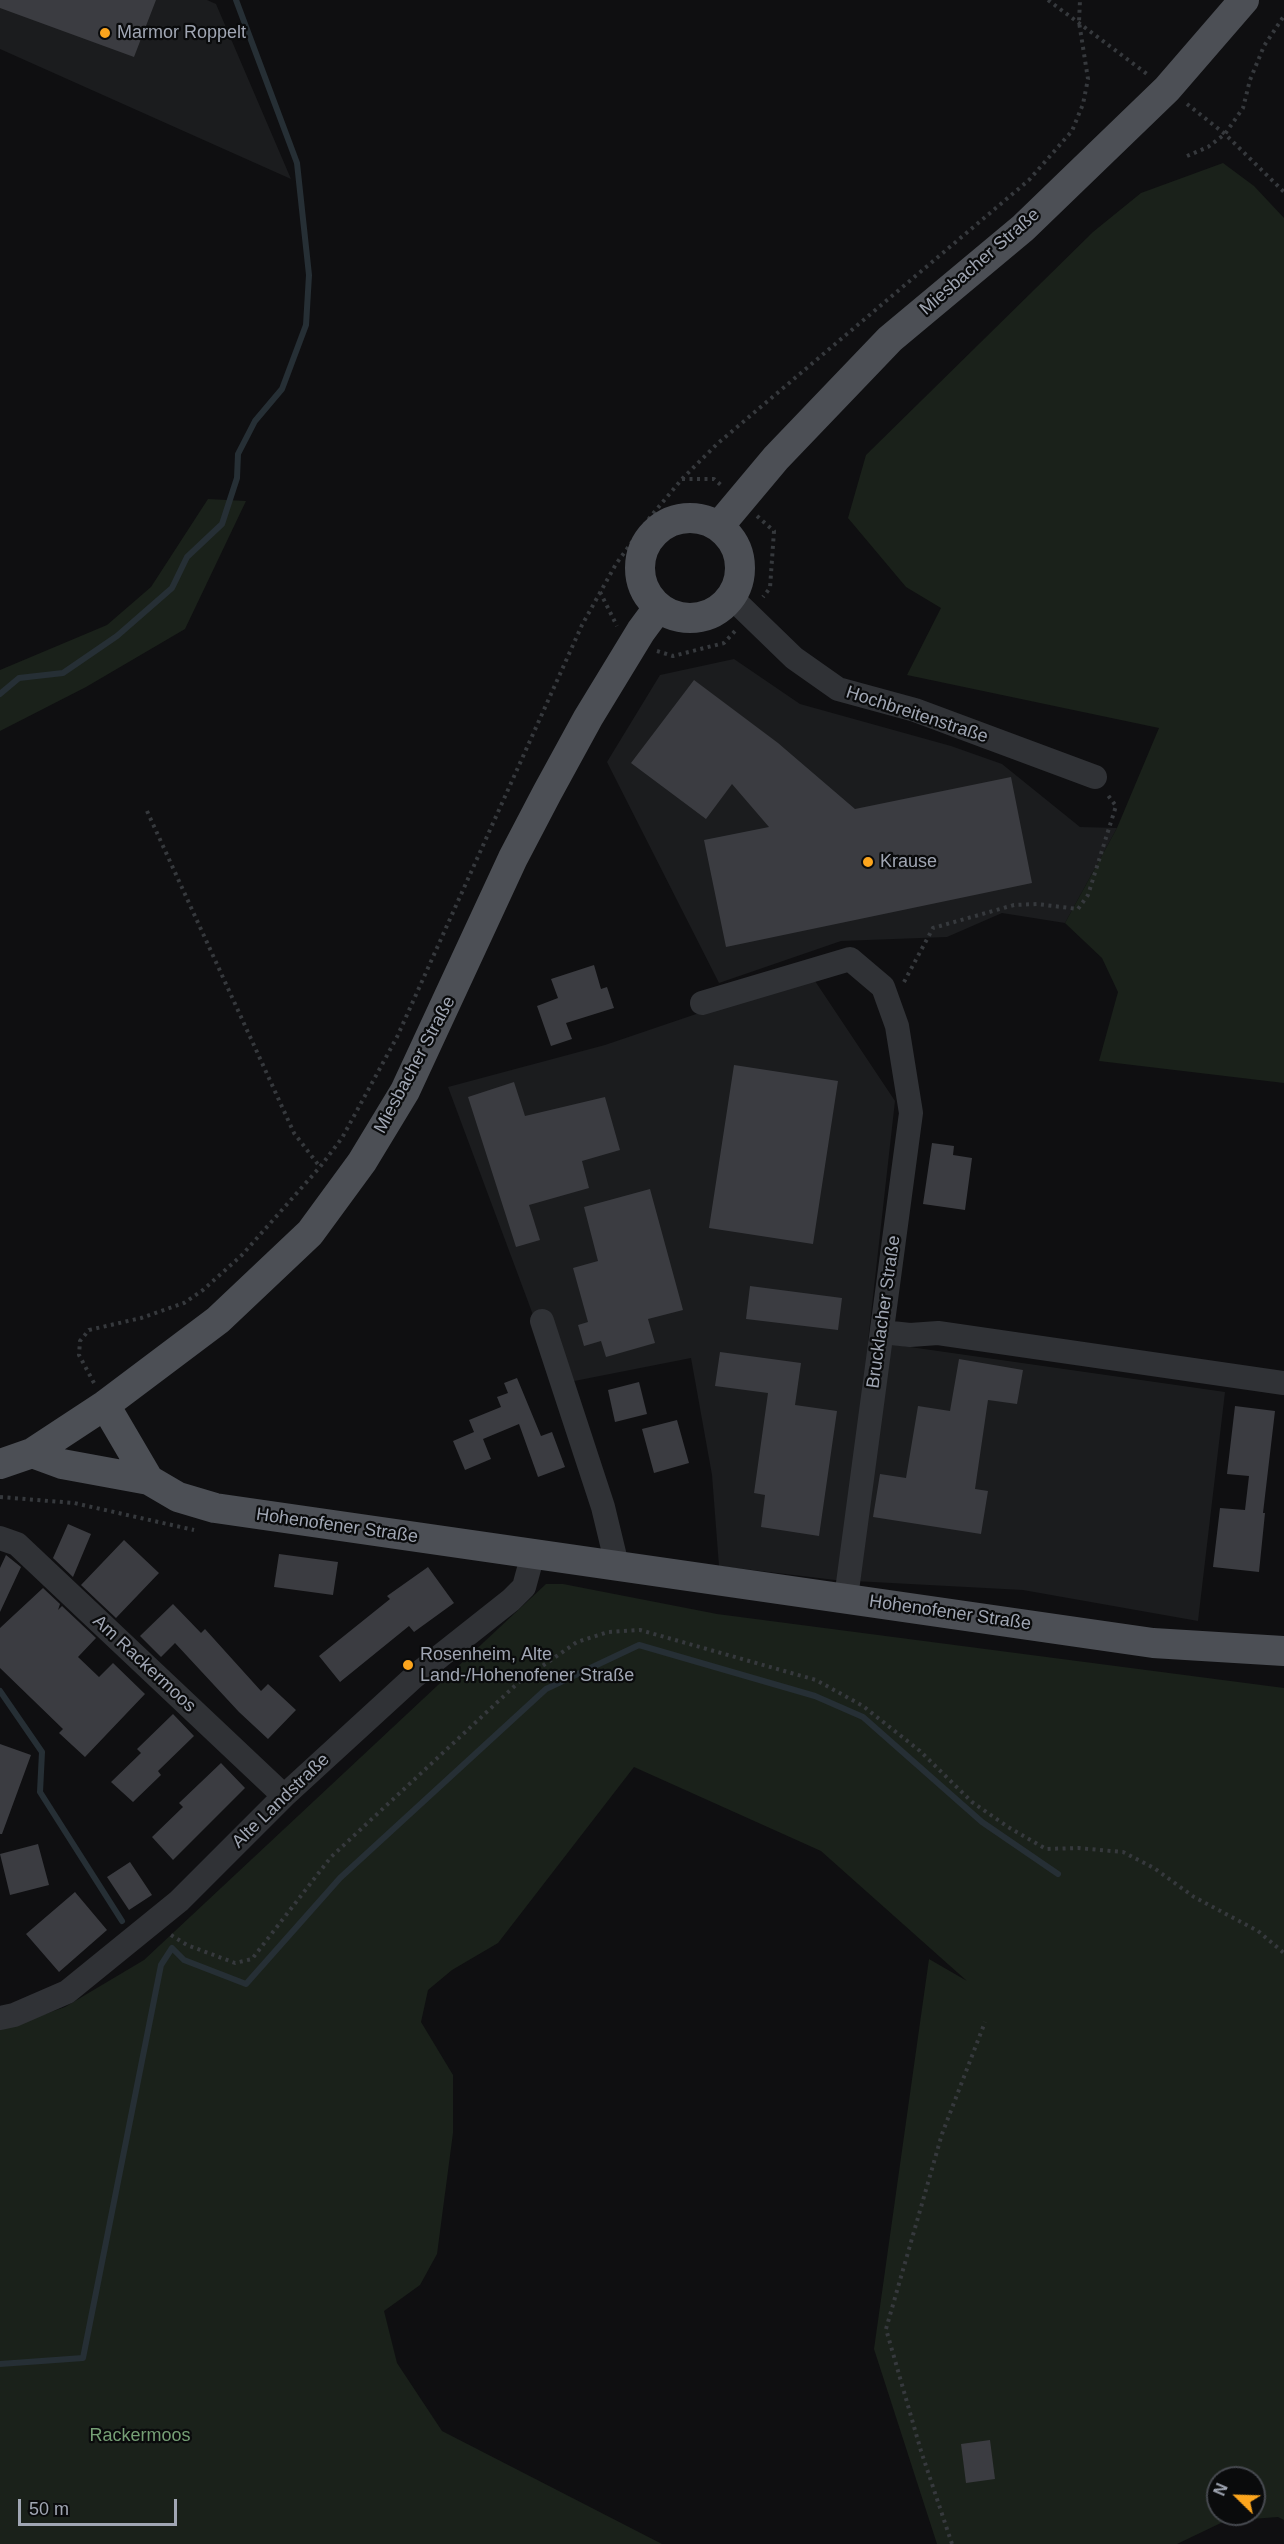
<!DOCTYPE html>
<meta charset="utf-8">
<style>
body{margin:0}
#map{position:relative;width:1284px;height:2544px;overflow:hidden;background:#0f0f11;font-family:Helvetica,sans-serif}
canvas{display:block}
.north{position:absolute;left:1206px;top:2466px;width:60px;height:60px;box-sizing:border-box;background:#0a0b0c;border:2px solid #46494f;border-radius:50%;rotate:293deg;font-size:16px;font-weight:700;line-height:24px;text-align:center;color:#a0a6b3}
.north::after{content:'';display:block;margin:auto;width:21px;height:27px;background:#fca51d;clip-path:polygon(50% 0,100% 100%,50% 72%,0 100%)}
.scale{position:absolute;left:18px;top:2499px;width:159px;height:27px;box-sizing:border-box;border:3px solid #a0a6b3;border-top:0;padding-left:8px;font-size:18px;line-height:21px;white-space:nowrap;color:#a0a6b3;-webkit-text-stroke:4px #0a0b0c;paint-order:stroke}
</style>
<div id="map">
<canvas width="1284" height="2544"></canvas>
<div class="north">N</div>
<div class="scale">50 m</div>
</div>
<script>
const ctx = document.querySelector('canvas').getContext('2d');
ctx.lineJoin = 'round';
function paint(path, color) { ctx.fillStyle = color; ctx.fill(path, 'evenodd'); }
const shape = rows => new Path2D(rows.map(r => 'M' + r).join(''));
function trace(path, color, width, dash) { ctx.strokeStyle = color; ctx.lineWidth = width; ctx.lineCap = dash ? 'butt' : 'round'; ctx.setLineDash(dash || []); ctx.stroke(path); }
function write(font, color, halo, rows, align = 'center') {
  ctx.font = font + ' Helvetica,sans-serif'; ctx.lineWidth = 4.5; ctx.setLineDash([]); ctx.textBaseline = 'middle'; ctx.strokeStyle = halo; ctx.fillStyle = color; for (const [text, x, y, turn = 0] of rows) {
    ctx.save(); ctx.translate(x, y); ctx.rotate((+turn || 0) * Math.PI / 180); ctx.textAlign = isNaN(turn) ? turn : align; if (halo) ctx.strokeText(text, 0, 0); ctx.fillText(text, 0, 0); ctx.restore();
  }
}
paint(shape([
 [0,0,207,0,216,4,291,179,0,49],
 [734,659,800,704,951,746,1002,764,1080,827,1117,828,1065,923,1002,913,947,937,841,941,719,983,607,762,660,675],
 [811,975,895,1101,868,1341,1225,1392,1198,1621,1023,1590,835,1580,719,1566,712,1475,691,1358,554,1385,542,1339,448,1087,605,1045]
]), '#1b1c1e');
paint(shape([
 [1223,163,1254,186,1284,218,1284,1083,1099,1061,1118,992,1102,958,1065,923,1117,828,1159,728,907,675,941,608,906,587,848,518,866,455,1093,232,1141,193],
 [208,499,246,501,185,629,86,687,0,731,0,670,107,625,151,587],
 [546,1584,563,1584,717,1614,1284,1688,1284,2520,1278,2517,1225,2521,1177,2544,937,2544,874,2349,929,1959,967,1981,821,1851,634,1767,498,1943,452,1970,428,1990,421,2022,453,2075,453,2133,437,2254,420,2285,384,2311,397,2363,442,2431,662,2544,0,2544,0,2030,65,2007,144,1960],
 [1218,2478,1254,2478,1254,2514,1218,2514]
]), '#1a211a');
trace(shape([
 [0,694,19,678,63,673,117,636,172,588,187,557,222,524,237,478,238,454,255,421,282,389,306,325,309,275,297,163,236,0],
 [0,1691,42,1752,40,1792,122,1921],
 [0,2364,83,2358,161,1965,172,1948,184,1960,246,1984,340,1878,546,1689,639,1645,815,1696,863,1717,982,1822,1058,1874]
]), '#262f35', 6);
paint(shape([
 [0,0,156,0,134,57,0,8],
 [694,680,778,743,855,809,1011,777,1032,883,726,947,704,840,769,827,732,784,706,819,631,763],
 [594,965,601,989,607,987,614,1008,566,1023,572,1039,551,1046,537,1006,558,998,551,979],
 [734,1065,838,1081,813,1244,709,1228],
 [514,1082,525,1116,605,1097,620,1150,582,1161,589,1188,529,1205,540,1240,516,1247,468,1097],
 [932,1143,954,1146,953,1155,972,1158,965,1210,923,1204],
 [650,1189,683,1310,648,1319,655,1343,606,1357,601,1341,584,1346,578,1325,588,1322,573,1268,598,1261,584,1207],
 [750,1286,842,1298,838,1330,746,1319],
 [720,1352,801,1363,795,1405,837,1411,819,1536,761,1527,765,1495,754,1493,768,1393,715,1386],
 [959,1359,1023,1370,1017,1404,988,1400,975,1489,988,1491,981,1534,873,1517,880,1474,906,1478,918,1406,950,1411],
 [517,1378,541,1436,552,1432,565,1467,538,1477,519,1424,483,1439,491,1459,465,1470,453,1441,474,1432,469,1420,501,1407,497,1397,508,1393,504,1383],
 [639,1382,647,1414,615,1422,608,1390],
 [1235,1406,1275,1411,1263,1513,1265,1513,1259,1572,1213,1567,1220,1508,1245,1510,1249,1476,1227,1474],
 [677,1420,689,1463,654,1473,642,1429],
 [68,1524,91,1534,73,1577,53,1558],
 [124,1540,159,1573,116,1618,81,1585],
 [279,1554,338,1562,333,1595,274,1587],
 [6,1555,21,1567,0,1612,0,1568],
 [428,1567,454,1603,414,1632,409,1626,340,1682,319,1656,390,1599,387,1596],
 [43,1588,60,1604,58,1610,62,1606,96,1638,78,1657,99,1677,113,1663,145,1694,85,1757,59,1733,63,1729,0,1668,0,1628],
 [173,1604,201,1633,205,1629,261,1691,268,1684,296,1710,268,1739,239,1712,175,1643,161,1657,140,1636],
 [173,1714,194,1736,158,1771,161,1775,133,1802,111,1782,141,1753,137,1749],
 [0,1744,31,1755,2,1834,0,1834],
 [221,1763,245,1788,173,1860,152,1837,183,1807,179,1803],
 [38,1844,49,1885,10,1895,0,1854],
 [130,1862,152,1895,129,1910,107,1877],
 [75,1892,107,1930,59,1972,26,1934],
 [990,2440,995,2479,966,2483,961,2444]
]), '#3b3c41');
trace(shape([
 [1048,0,1147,74],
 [1187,104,1225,134,1284,192],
 [1187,156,1208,147,1225,134,1243,108,1250,80,1264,46,1284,16],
 [682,479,714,479,722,486],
 [757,516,774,531,770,588,763,597],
 [600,592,617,626],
 [657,651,673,656,724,643,735,631],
 [147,811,294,1133,320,1167],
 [904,982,933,928,1014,905,1037,904,1078,909,1088,895,1116,806,1107,794],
 [94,1383,79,1355,80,1341,89,1330,141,1318,184,1303,203,1290,242,1255,320,1167,342,1138,397,1037,582,625,616,564,651,516,682,479,717,444,1029,180,1072,131,1083,104,1088,79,1079,22,1080,0],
 [0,1497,74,1503,194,1530],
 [171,1935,187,1945,235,1963,252,1959,331,1857,519,1682,577,1642,608,1632,640,1630,816,1680,863,1706,920,1751,972,1802,1008,1827,1046,1849,1078,1848,1123,1852,1154,1868,1194,1897,1258,1931,1284,1953],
 [952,2544,921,2451,886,2329,942,2134,985,2022]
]), '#36393d', 4, [3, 4.5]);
trace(shape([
 [731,597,794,658,838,689,915,710,1095,777],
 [702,1003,850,959,883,987,897,1026,911,1113,846,1598],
 [542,1321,603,1507,617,1565],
 [882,1332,910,1335,938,1333,1284,1383],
 [0,1538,17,1544,284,1796],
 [0,2018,14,2015,67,1992,179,1901,284,1796,415,1676,511,1600,524,1587,533,1554]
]), '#303236', 24);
trace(shape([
 '640 568a50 50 0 1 1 100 0a50 50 0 1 1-100 0Z',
 [719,526,776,458,890,339,1023,228,1167,89,1244,0],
 [105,1405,149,1480,178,1497,215,1508,1153,1643,1284,1651],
 [32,1453,62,1464,149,1480],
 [0,1464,32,1453,105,1405,218,1320,310,1233,362,1162,405,1091,513,858,547,793,588,718,641,631,658,608]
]), '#4c4f55', 30);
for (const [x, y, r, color] of [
 [105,33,6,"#fca51d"],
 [868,862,6,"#fca51d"],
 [408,1665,6,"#fca51d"]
]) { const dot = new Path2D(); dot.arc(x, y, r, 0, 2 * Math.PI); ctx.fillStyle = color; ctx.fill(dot); trace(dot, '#0a0b0c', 2); }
write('18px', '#a0a6b3', '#0a0b0c', [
 ["Marmor Roppelt",117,33],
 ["Krause",880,862],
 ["Rosenheim, Alte",420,1655],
 ["Land-/Hohenofener Straße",420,1676]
], 'left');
write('18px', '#a0a6b3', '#0a0b0c', [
 ["Miesbacher Straße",980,262,-41],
 ["Hochbreitenstraße",917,715,18],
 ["Miesbacher Straße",415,1065,-62],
 ["Brucklacher Straße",884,1312,-82],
 ["Hohenofener Straße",337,1526,8],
 ["Hohenofener Straße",950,1613,8],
 ["Am Rackermoos",144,1664,43],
 ["Alte Landstraße",281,1801,-44]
]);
write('18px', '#759f75', '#0a0b0c', [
 ["Rackermoos",140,2436]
]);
</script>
